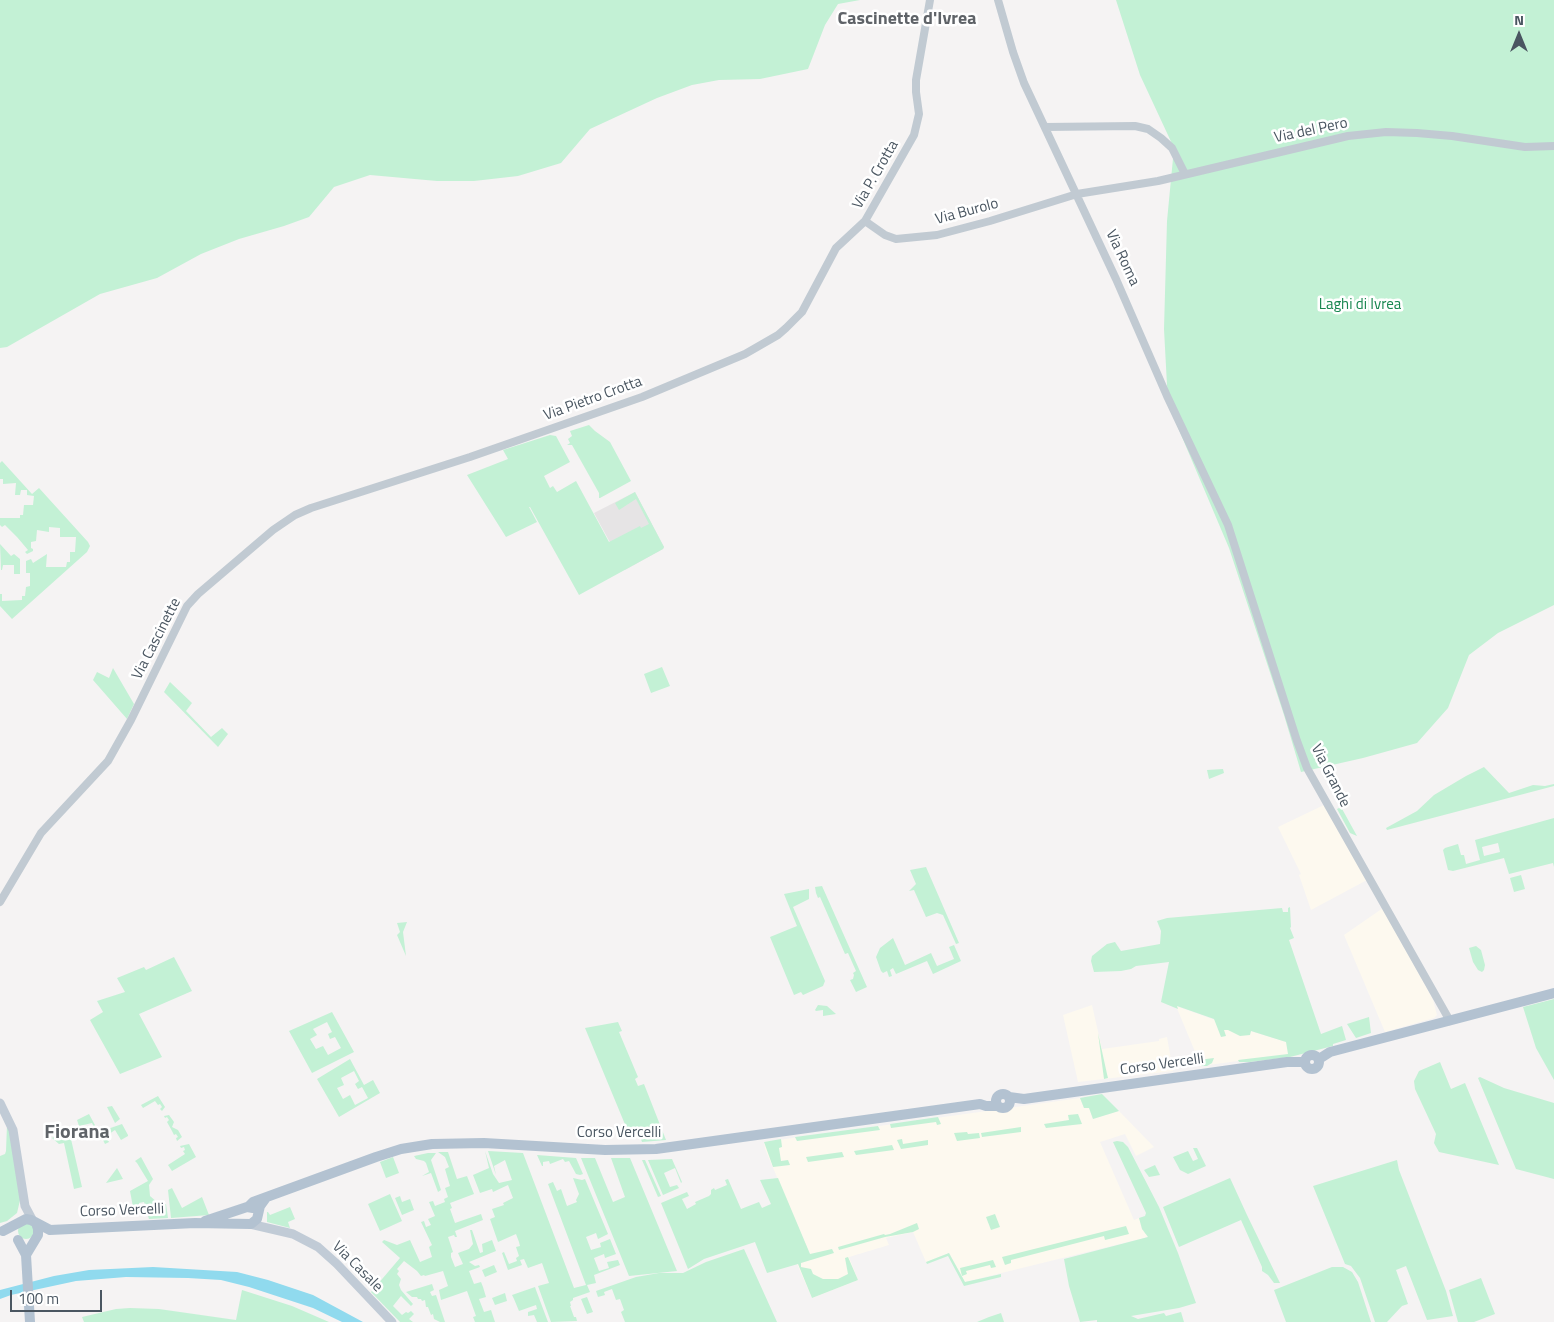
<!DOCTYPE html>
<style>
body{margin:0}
#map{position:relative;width:1554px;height:1322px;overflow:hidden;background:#f5f3f3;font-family:"Titillium Web",sans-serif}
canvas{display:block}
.north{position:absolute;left:1494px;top:10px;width:50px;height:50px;-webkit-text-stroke:4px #fff;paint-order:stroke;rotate:0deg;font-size:14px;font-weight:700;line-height:20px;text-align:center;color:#4a5661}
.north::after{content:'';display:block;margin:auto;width:18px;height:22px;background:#4a5661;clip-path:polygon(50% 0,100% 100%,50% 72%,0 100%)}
.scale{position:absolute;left:10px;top:1290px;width:92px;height:22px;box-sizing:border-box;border:2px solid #4a5661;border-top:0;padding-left:6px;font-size:15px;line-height:18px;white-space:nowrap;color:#4a5661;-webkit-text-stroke:4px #fff;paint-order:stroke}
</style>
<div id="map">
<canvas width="1554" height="1322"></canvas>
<div class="north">N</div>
<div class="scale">100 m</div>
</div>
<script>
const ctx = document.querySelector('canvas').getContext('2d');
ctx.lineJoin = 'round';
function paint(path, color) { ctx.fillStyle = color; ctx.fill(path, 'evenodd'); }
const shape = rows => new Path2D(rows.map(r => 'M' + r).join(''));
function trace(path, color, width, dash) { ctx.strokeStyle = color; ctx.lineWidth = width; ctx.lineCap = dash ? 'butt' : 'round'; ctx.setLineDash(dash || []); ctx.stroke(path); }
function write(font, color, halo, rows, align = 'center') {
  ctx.font = font + ' "Titillium Web",sans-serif'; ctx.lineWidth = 5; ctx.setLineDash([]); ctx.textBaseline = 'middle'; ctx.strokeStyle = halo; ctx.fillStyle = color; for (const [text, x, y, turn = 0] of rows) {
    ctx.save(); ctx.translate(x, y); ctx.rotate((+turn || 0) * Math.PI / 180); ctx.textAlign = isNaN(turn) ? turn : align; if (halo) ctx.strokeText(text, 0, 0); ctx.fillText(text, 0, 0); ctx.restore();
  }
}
paint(shape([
 [1326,804,1367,880,1311,910,1299,875,1301,874,1278,827],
 [1383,908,1433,1000,1437,1015,1434,1018,1385,1032,1344,935],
 [1092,1005,1102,1049,1159,1041,1159,1039,1167,1037,1173,1071,1078,1082,1063,1015],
 [1176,1006,1215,1020,1286,1042,1308,1053,1250,1062,1238,1061,1201,1066],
 [1080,1098,1084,1108,1089,1108,1093,1119,1119,1111,1154,1147,1136,1156,1125,1134,1100,1142,1134,1220,1139,1218,1142,1229,1148,1237,965,1282,949,1253,926,1262,913,1232,886,1238,889,1245,849,1257,858,1280,812,1298,797,1264,812,1259,765,1149,764,1142]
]), '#fdf9ef');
paint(shape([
 [635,492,664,547,663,549,625,570,594,513]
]), '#e6e4e5');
paint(shape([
 [0,0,860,0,838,4,825,25,808,69,760,79,719,80,692,85,657,98,590,129,561,163,518,176,474,181,437,181,370,175,334,187,309,217,284,226,239,239,201,254,157,278,100,294,7,347,0,348],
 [1116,0,1554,0,1554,605,1498,633,1469,655,1448,708,1417,743,1363,758,1301,772,1284,715,1229,548,1168,404,1164,329,1167,221,1174,148,1140,75],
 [589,425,595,431,610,442,631,481,600,498,599,498,599,493,572,445,567,445,570,443,568,439,572,436,570,431],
 [550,435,556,436,570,462,544,476,550,488,553,486,557,492,576,481,609,542,640,526,641,528,649,524,636,499,619,510,615,503,635,492,664,547,663,549,579,595,530,507,529,507,537,522,506,537,467,475,508,459,503,450],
 [2,461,32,494,39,488,88,542,90,546,87,552,12,619,0,606,0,594,2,594,2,601,22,600,22,596,25,596,26,587,30,586,30,573,26,573,26,561,31,559,33,563,47,554,46,567,66,567,67,562,70,562,70,552,75,552,76,537,60,537,60,528,49,527,49,532,37,530,36,541,31,542,31,548,33,549,33,551,27,554,25,552,28,550,17,537,5,525,2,527,0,525,0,518,20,518,20,515,23,515,24,505,33,505,34,496,27,495,27,490,21,490,20,495,15,495,16,483,3,484,3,479,0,479,0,463],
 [0,544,11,556,14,554,20,559,20,574,14,574,14,565,3,565,2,570,1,570],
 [662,667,670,686,651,693,644,674],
 [113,668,134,704,127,719,93,680,97,672,109,678],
 [170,682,192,703,186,711,211,737,222,728,228,734,218,747,164,692],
 [1484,767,1509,793,1533,785,1545,786,1554,784,1554,786,1387,830,1386,828,1417,811,1434,795,1466,776],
 [1223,769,1224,773,1209,779,1207,770],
 [1341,807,1357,836,1350,833,1337,809],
 [1554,818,1554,867,1553,863,1509,874,1504,858,1453,871,1448,870,1443,850,1445,848,1458,844,1461,855,1464,855,1466,864,1480,860,1475,840],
 [1498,843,1500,852,1484,856,1482,847],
 [926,867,959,943,956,944,943,915,937,913,926,917,914,890,909,891,916,884,910,870],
 [1521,875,1525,889,1514,892,1510,878],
 [822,886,867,987,856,992,850,980,853,979,854,975,853,973,856,971,848,953,845,954,820,897,818,898,816,893,815,887],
 [809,889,809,899,793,907,825,981,823,986,803,995,801,992,794,995,770,937,797,926,784,894],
 [1290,907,1291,927,1290,928,1294,938,1289,940,1321,1034,1342,1026,1346,1040,1333,1044,1333,1046,1290,1057,1250,1062,1239,1062,1238,1060,1288,1054,1286,1042,1251,1031,1250,1035,1240,1036,1228,1030,1224,1030,1226,1036,1221,1037,1214,1019,1177,1006,1178,1009,1161,1002,1169,962,1136,966,1131,969,1121,971,1094,972,1091,961,1092,956,1107,944,1115,942,1121,951,1160,944,1161,931,1157,921,1167,918,1282,908,1283,912,1288,912,1288,908],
 [407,922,403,932,406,956,397,935,400,932,397,923],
 [893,938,905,965,931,953,937,966,954,959,949,947,954,945,961,961,933,974,927,961,896,974,893,968,890,970,892,976,889,977,887,971,883,973,881,971,876,957,880,948],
 [1476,946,1481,950,1485,965,1484,970,1482,972,1478,970,1473,962,1469,948],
 [174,957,192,991,139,1014,162,1057,120,1074,90,1020,103,1012,97,1001,125,992,117,978,144,967,146,970],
 [1554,999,1554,1080,1536,1048,1523,1007],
 [818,1005,827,1006,836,1014,823,1016,823,1010,816,1011,815,1010],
 [332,1012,354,1052,312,1073,289,1031],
 [327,1022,332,1032,328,1034,330,1039,335,1037,341,1048,328,1055,323,1046,316,1049,310,1039,317,1035,313,1029],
 [1369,1017,1371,1033,1356,1038,1347,1024],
 [618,1022,622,1031,619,1032,638,1077,635,1079,638,1086,644,1084,666,1140,642,1142,638,1131,629,1134,585,1028],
 [1098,1033,1107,1074,1108,1078,1104,1079],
 [1214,1058,1212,1063,1207,1066,1201,1066,1198,1060],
 [350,1059,364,1085,373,1080,380,1093,339,1117,317,1079],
 [354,1071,359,1081,355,1084,358,1089,362,1087,368,1098,355,1105,350,1095,343,1099,337,1088,344,1085,341,1078],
 [1440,1062,1451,1089,1465,1083,1499,1165,1439,1152,1434,1143,1436,1134,1415,1089,1414,1081,1419,1071],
 [1480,1077,1504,1088,1554,1103,1554,1179,1516,1169,1478,1078],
 [1102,1094,1119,1111,1093,1119,1089,1108,1084,1108,1080,1098],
 [158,1096,165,1107,162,1111,160,1109,162,1107,160,1104,158,1105,155,1101,143,1108,141,1105],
 [112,1106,120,1119,115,1123,107,1107],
 [89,1114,96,1127,94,1127,92,1123,79,1126,77,1120],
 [1078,1114,1082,1124,1046,1128,1044,1124,1069,1120,1068,1115],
 [169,1115,174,1122,172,1127,178,1130,182,1137,177,1141,176,1138,178,1137,176,1134,174,1135,172,1131,167,1122,169,1120,167,1117,165,1118,164,1116],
 [938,1117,941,1124,937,1125,936,1122,891,1128,890,1124],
 [9,1124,21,1196,17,1213,7,1221,0,1223,0,1156,5,1154,6,1151,7,1125],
 [122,1124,128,1135,128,1136,121,1140,115,1130,106,1136,109,1142,105,1144,99,1132],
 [68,1126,82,1187,74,1189,64,1143,59,1144,52,1138],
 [878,1126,880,1130,797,1141,795,1137],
 [1021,1127,1021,1132,982,1137,981,1133],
 [967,1132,968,1134,979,1133,980,1138,957,1141,954,1133],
 [781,1139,782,1147,779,1148,781,1161,788,1160,790,1165,773,1167,764,1142],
 [902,1139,903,1144,928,1140,928,1145,901,1149,897,1140],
 [1117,1141,1123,1142,1128,1147,1159,1207,1178,1253,1196,1303,1179,1308,1131,1316,1138,1319,1164,1313,1166,1316,1181,1312,1184,1322,1097,1322,1097,1320,1080,1322,1069,1286,1064,1259,1148,1237,1142,1229,1139,1218,1145,1216,1146,1213,1113,1142],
 [189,1144,196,1157,172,1171,168,1165,185,1154,183,1151,185,1150,184,1147,181,1148,180,1146],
 [892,1145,894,1150,856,1155,854,1151],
 [1193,1148,1197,1148,1206,1166,1188,1174,1180,1170,1173,1157,1188,1151,1193,1161,1198,1159],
 [485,1151,493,1174,499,1183,512,1180,505,1160,494,1166,496,1175,488,1151,523,1153,574,1288,586,1285,548,1184,553,1182,557,1191,561,1189,567,1206,577,1202,576,1200,579,1194,573,1178,582,1180,585,1179,608,1234,598,1239,596,1233,586,1237,591,1250,601,1247,600,1243,610,1239,616,1254,605,1258,604,1254,594,1258,599,1271,609,1268,607,1262,618,1260,620,1265,594,1275,596,1283,587,1285,590,1292,573,1298,573,1300,570,1302,571,1306,570,1306,574,1317,576,1317,577,1321,551,1322,538,1286,549,1283,542,1263,528,1268,524,1259,520,1260,522,1265,508,1270,502,1253,504,1252,509,1264,517,1261,516,1258,519,1256,516,1247,520,1246,519,1242,516,1234,498,1242,490,1219,495,1217,492,1209,504,1205,503,1203,513,1198,508,1185,493,1192,492,1189,480,1193,473,1175,489,1168],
 [438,1152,448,1152,457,1179,467,1176,474,1194,450,1203,452,1208,450,1209,455,1223,481,1214,483,1220,455,1231,457,1237,455,1237,454,1235,448,1237,453,1252,451,1253,451,1257,455,1267,463,1264,458,1253,469,1249,473,1244,470,1230,472,1230,480,1253,483,1252,482,1244,492,1240,496,1251,469,1262,475,1266,479,1265,480,1267,469,1271,474,1284,481,1282,483,1287,486,1297,479,1299,484,1312,491,1310,495,1322,475,1322,473,1317,476,1316,467,1291,441,1300,439,1290,448,1286,443,1271,425,1276,424,1275,421,1276,417,1271,404,1261,397,1269,399,1271,397,1274,401,1279,399,1285,401,1290,413,1304,411,1306,401,1296,393,1306,402,1315,406,1312,408,1313,411,1311,414,1314,409,1319,413,1322,400,1322,371,1292,400,1258,382,1242,384,1240,397,1245,410,1240,420,1262,432,1257,429,1247,432,1245,421,1222,424,1221,426,1227,431,1225,428,1219,435,1216,429,1202,433,1201,435,1206,445,1202,444,1199,448,1197,445,1188,450,1186,445,1169,449,1167,445,1157],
 [842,1152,844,1157,808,1162,806,1157],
 [428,1153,436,1153,431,1160,441,1190,438,1192,431,1173,422,1176,429,1172,426,1163,424,1161,416,1159,414,1156],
 [537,1155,576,1158,583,1174,580,1175,576,1174,569,1161,565,1162,563,1159,550,1164,549,1161,543,1162,543,1166,542,1166],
 [141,1157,153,1179,149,1185,150,1196,158,1203,166,1204,168,1218,149,1219,144,1202,139,1203,139,1206,133,1207,130,1191,148,1181,137,1163,135,1161],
 [393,1157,399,1173,386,1178,380,1162],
 [581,1158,595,1158,613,1202,625,1197,611,1158,630,1158,677,1271,629,1276],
 [672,1159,682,1182,681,1183,675,1168,664,1173,670,1187,677,1185,679,1188,663,1195,648,1160],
 [642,1160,645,1160,661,1196,658,1197],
 [1397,1160,1399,1170,1446,1291,1453,1316,1427,1320,1406,1266,1396,1270,1408,1304,1402,1306,1387,1322,1375,1322,1360,1278,1351,1266,1345,1264,1313,1186],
 [1155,1165,1160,1175,1149,1177,1144,1170],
 [117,1168,123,1179,106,1183],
 [778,1178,810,1254,832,1249,834,1253,801,1263,801,1267,811,1269,813,1274,823,1279,838,1279,848,1274,845,1258,848,1257,858,1280,812,1298,798,1264,767,1273,755,1242,704,1259,688,1269,661,1203,687,1192,689,1196,682,1199,687,1209,696,1204,695,1202,709,1196,711,1194,711,1190,714,1188,715,1190,727,1185,725,1180,728,1179,741,1209,759,1202,762,1208,771,1204,760,1180],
 [1230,1178,1247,1215,1280,1283,1274,1283,1268,1275,1262,1271,1262,1267,1241,1220,1179,1247,1163,1207],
 [172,1188,182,1208,202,1197,209,1215,171,1218,168,1190],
 [390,1194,402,1221,380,1231,368,1204],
 [400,1196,402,1202,410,1199,414,1210,402,1215,395,1198],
 [290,1207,295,1219,288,1222,290,1228,267,1222,267,1212,268,1212,270,1215],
 [995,1214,1000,1227,991,1230,986,1217],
 [917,1223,919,1229,913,1232,885,1237,839,1250,838,1247,884,1234,885,1235,890,1234],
 '18 1231a8 8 0 1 1 16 0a8 8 0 1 1-16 0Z',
 [1126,1226,1129,1234,1105,1240,1104,1236,1011,1260,1011,1263,1005,1265,1002,1257],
 [744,1249,777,1322,625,1322,621,1312,624,1310,620,1299,616,1300,612,1289,604,1292,605,1295,598,1297,596,1291,636,1277,659,1273,683,1273,706,1262],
 [949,1253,965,1282,1001,1274,1001,1277,964,1286,948,1256,927,1264,926,1262],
 [993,1260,996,1267,991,1268,990,1265,966,1271,967,1274,962,1276,960,1268],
 [494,1265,497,1272,485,1277,482,1270],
 [1332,1267,1343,1267,1352,1272,1358,1282,1371,1322,1286,1322,1274,1290],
 [1481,1278,1495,1314,1474,1322,1458,1322,1449,1290],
 [432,1284,434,1290,430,1292,432,1296,436,1295,445,1322,440,1322,434,1319,433,1314,431,1315,428,1307,426,1307,425,1300,422,1301,421,1299,418,1299,417,1297,412,1297,406,1292],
 [535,1287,536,1290,548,1322,537,1322,534,1315,528,1316,528,1312,537,1309,536,1305,519,1311,514,1299,512,1295],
 [242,1290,292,1306,329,1322,84,1322,82,1317,116,1309,130,1308,159,1309,236,1320],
 [505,1293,507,1301,495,1305,492,1298],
 [587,1297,593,1312,587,1314,581,1299],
 [1001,1313,1004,1322,977,1322,989,1317]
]), '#c3f1d5');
paint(shape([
 [153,1267,237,1272,268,1280,313,1295,363,1322,342,1322,313,1308,249,1287,221,1280,188,1278,126,1277,76,1281,11,1295,0,1299,0,1290,54,1276,89,1270]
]), '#90daee');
trace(shape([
 [998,0,1013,52,1024,83,1116,279,1167,396,1228,525,1297,741,1307,768,1450,1021],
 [1045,127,1135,126,1148,129,1161,138,1172,148,1185,174],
 [865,221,885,235,896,239,937,235,990,221,1077,194,1158,181,1348,136,1386,132,1417,133,1452,136,1525,147,1554,146],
 [0,902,41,833,108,761,131,720,187,606,198,594,273,530,295,515,311,508,470,457,642,397,745,354,778,335,786,328,802,312,836,248,865,221,914,135,919,114,916,92,916,80,930,0]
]), '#c1cad2', 8);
trace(shape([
 [0,1103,13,1130,25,1206,33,1221],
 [250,1224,293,1234,318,1247,337,1264,392,1322]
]), '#c1cbd6', 9);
trace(shape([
 '1305 1062a7 7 0 1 1 14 0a7 7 0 1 1-14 0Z',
 [1319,1059,1330,1052,1554,993],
 '996 1101a7 7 0 1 1 14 0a7 7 0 1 1-14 0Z',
 [1009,1097,1024,1099,1287,1062,1305,1062],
 [248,1207,253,1202,376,1157,401,1149,432,1144,484,1143,605,1150,656,1149,980,1104,986,1106,997,1106],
 [205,1221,247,1207,253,1208],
 [3,1231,26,1219,31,1220,50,1230,195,1223,251,1224,257,1219,260,1206,265,1199],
 [18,1240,26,1255,30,1322],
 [26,1255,38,1235,38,1229,36,1223]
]), '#b3c2d1', 10);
write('15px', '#4a5661', '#fff', [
 ["Via del Pero",1311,131,-12],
 ["Via P. Crotta",876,175,-60],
 ["Via Burolo",967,212,-15],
 ["Via Roma",1122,258,65],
 ["Via Pietro Crotta",593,399,-20],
 ["Via Cascinette",157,639,-63],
 ["Via Grande",1330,776,63],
 ["Corso Vercelli",1162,1065,-8],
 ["Corso Vercelli",619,1133],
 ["Corso Vercelli",122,1211,-2],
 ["Via Casale",357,1267,45]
]);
write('15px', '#17864f', '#fff', [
 ["Laghi di Ivrea",1360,305]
]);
write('bold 18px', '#5f6368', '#fff', [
 ["Cascinette d'Ivrea",907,20]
]);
write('bold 20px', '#5f6368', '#fff', [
 ["Fiorana",77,1133]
]);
</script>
